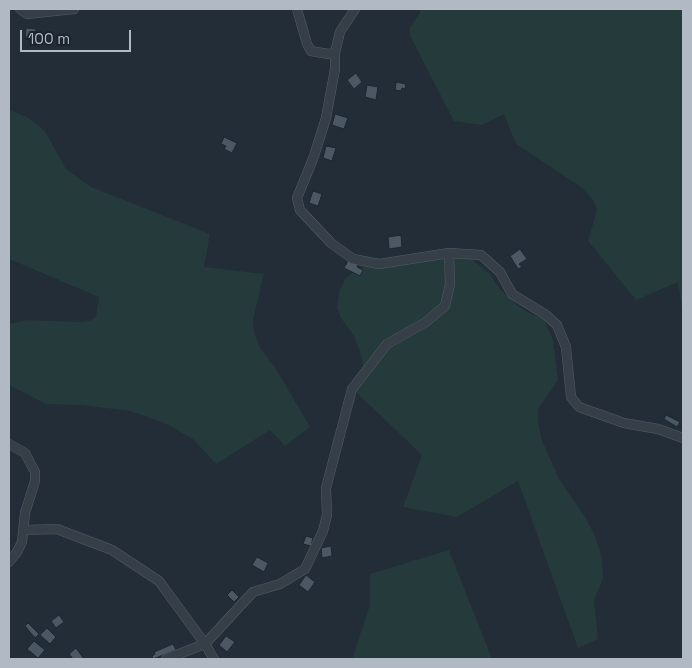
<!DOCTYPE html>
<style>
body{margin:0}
#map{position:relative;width:692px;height:668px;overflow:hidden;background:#222d38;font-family:"Space Grotesk",sans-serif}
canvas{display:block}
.frame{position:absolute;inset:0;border:10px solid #b1bac4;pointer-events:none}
.scale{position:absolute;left:20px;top:30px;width:111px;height:22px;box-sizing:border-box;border:2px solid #b1bac4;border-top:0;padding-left:6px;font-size:15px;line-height:18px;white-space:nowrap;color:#b1bac4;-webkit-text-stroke:4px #1b242d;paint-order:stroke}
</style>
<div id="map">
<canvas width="692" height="668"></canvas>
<div class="frame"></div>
<div class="scale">100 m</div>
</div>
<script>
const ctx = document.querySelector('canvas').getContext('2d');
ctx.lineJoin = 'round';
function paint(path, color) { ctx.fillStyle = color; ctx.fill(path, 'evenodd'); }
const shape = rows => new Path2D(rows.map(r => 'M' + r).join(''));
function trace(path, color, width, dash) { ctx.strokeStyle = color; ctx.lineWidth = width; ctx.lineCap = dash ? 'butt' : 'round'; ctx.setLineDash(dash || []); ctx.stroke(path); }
paint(shape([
 [420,9,683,9,683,309,682,310,678,282,636,300,588,241,597,210,593,200,582,188,516,144,504,114,482,125,454,121,410,36,410,27,420,13],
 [9,110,27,117,39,126,46,133,66,169,91,187,210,234,204,267,264,274,253,320,254,332,260,348,276,369,310,427,285,446,270,430,216,464,193,439,165,423,130,411,82,405,46,404,11,386,9,388,9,324,27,320,80,322,90,321,96,317,99,297,9,259],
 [447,248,462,252,490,274,499,288,517,305,529,313,544,319,553,340,558,380,538,409,538,423,542,440,559,479,585,517,595,536,602,558,603,579,594,600,598,639,578,648,518,481,457,517,403,507,422,455,354,390,363,366,361,354,354,336,341,318,337,308,339,292,345,279,355,271,384,259],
 [449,550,492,659,352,659,370,605,370,574]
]), '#253a3a');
const building = shape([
 [26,28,36,29,35,40,25,39,26,28],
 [356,73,362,82,354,89,347,80,356,73],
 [396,82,406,84,405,89,402,88,401,91,395,90,396,82],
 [367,85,378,87,376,100,365,97,367,85],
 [335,114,348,118,344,129,332,125,335,114],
 [224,137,237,143,232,153,224,149,226,146,221,144,224,137],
 [326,146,336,148,332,161,323,158,326,146],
 [313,191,322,194,318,206,309,203,313,191],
 [401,235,402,247,389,249,388,237,401,235],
 [520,249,527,259,519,264,522,267,518,269,510,256,520,249],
 [349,259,359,263,357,267,363,270,360,276,344,268,349,259],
 [666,415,680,422,677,427,664,419,666,415],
 [306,536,313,538,311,546,303,544,306,536],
 [331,546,332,556,322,558,321,548,331,546],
 [257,557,268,563,264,572,252,565,257,557],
 [306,575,315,582,308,592,299,585,306,575],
 [232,590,239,597,234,602,227,595,232,590],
 [59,615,64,622,56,628,51,621,59,615],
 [28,623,39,634,35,638,25,626,28,623],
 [47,628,56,637,50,644,40,635,47,628],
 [226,636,235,642,227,652,219,645,226,636],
 [34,641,45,650,38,658,27,649,34,641],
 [173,644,176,650,153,659,152,656,155,654,154,652,173,644],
 [76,648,84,659,73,659,69,654,76,648]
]);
paint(building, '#4b5763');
trace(building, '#1d262f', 1);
const minor = shape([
 [20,9,27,14,74,9],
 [297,9,307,44,311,51,328,54,335,53],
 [355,9,340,32,335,53,335,69,326,118,313,159,297,198,300,210,331,243,353,259,379,264,449,253,481,255,500,272,512,294,546,315,557,325,566,347,571,397,579,407,624,423,658,429,683,438],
 [9,444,25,453,35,472,35,481,25,513,22,542,17,552,9,562],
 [24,530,57,529,112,550,159,581,205,644,214,659],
 [166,659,205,644,253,592,280,584,305,569,323,531,327,515,326,488,352,389,387,344,426,322,445,306,450,284,449,253]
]);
trace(minor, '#545d66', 10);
trace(minor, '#363f48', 9);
</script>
